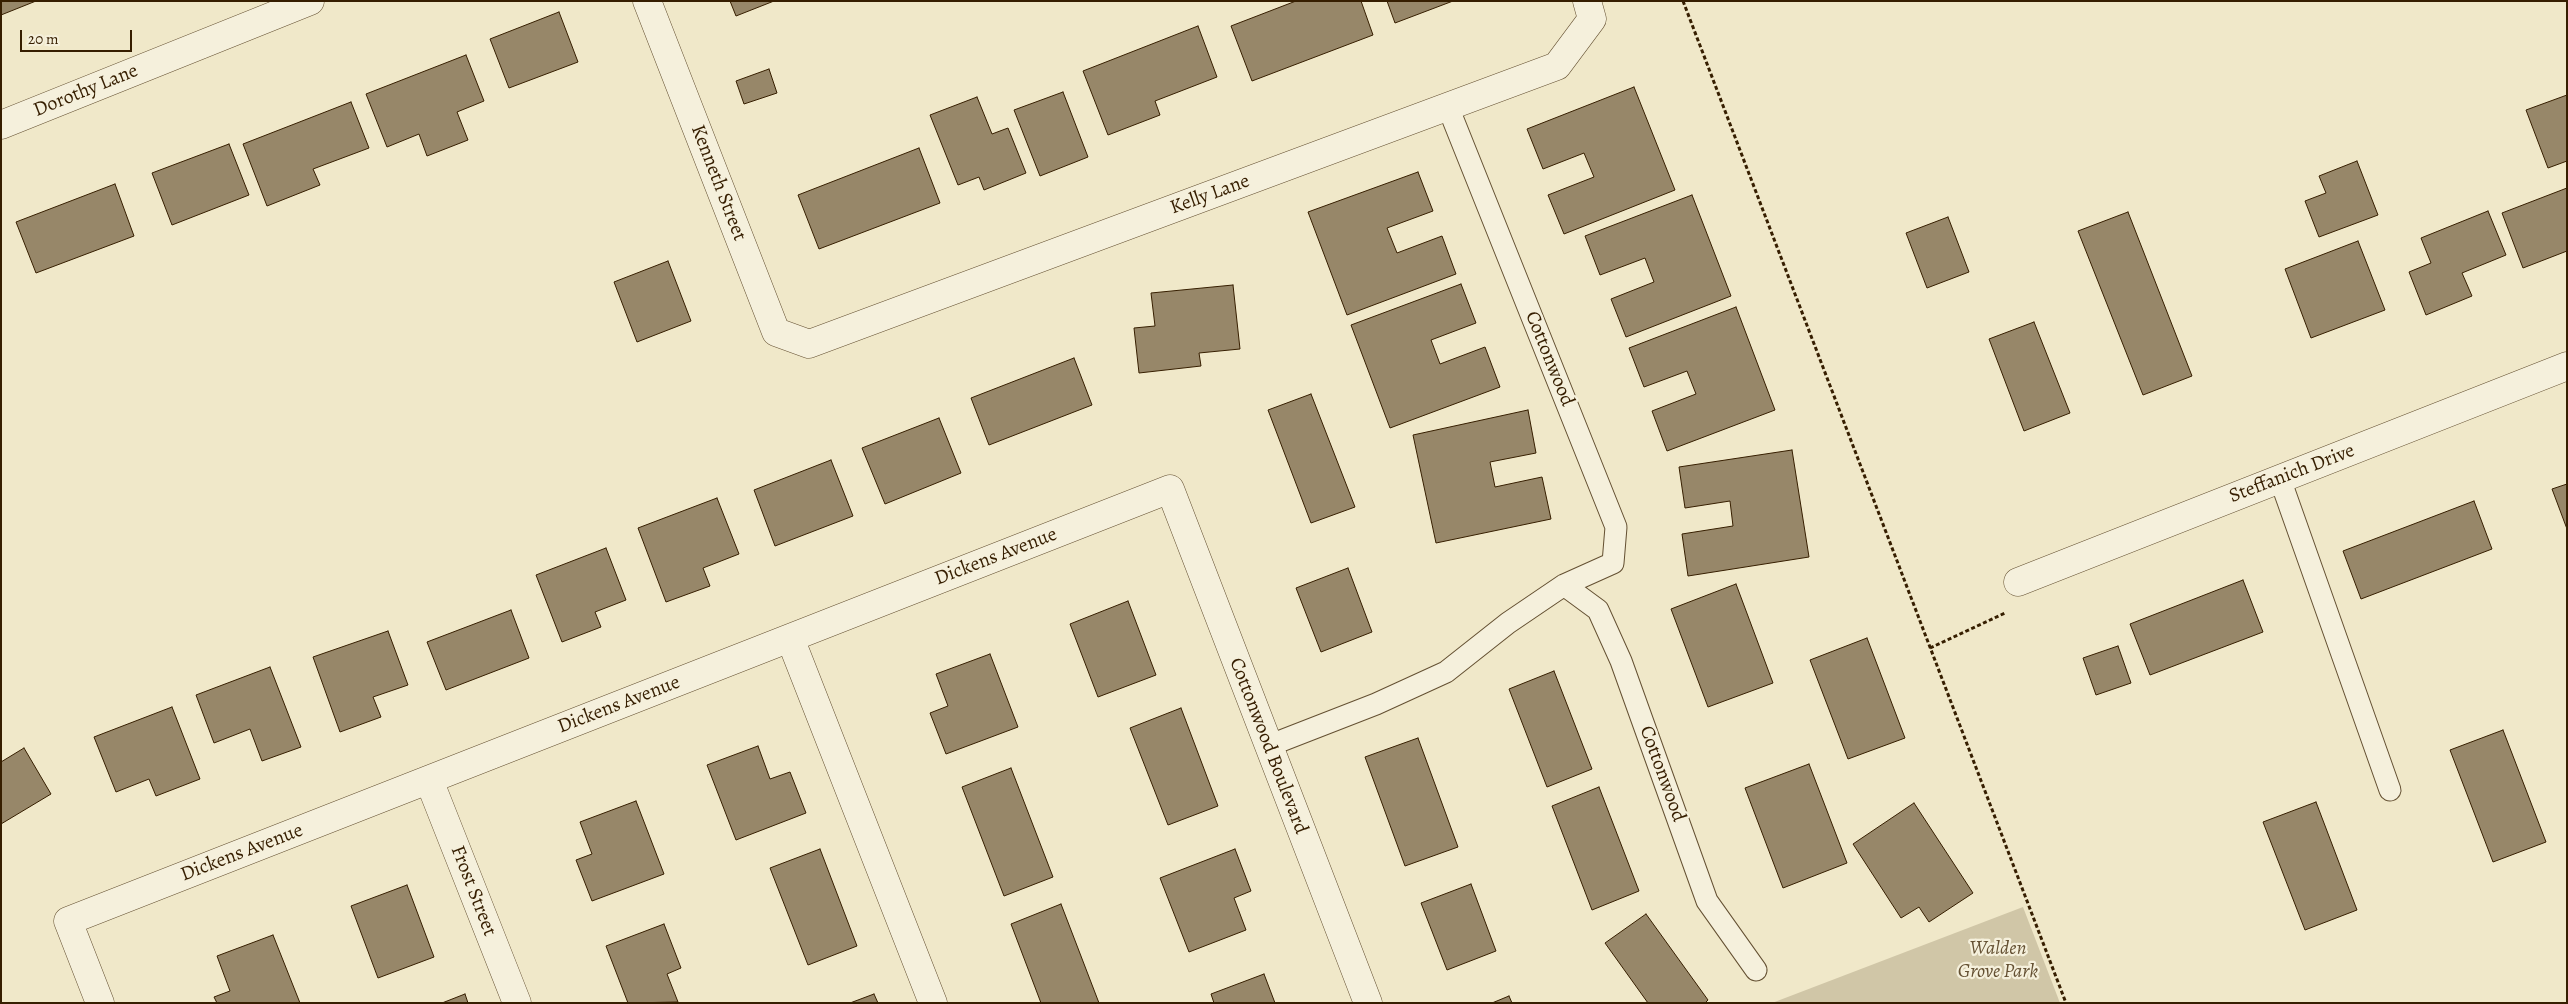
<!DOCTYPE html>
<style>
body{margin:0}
#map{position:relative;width:2568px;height:1004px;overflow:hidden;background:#f0e8c9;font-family:Alegreya,serif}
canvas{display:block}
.frame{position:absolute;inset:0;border:2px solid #361e00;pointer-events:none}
.scale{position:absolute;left:20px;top:30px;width:112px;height:22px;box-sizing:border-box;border:2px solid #361e00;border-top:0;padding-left:6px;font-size:15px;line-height:18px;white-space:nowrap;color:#361e00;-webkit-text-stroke:4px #f5f0dc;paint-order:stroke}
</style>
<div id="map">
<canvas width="2568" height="1004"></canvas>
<div class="frame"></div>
<div class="scale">20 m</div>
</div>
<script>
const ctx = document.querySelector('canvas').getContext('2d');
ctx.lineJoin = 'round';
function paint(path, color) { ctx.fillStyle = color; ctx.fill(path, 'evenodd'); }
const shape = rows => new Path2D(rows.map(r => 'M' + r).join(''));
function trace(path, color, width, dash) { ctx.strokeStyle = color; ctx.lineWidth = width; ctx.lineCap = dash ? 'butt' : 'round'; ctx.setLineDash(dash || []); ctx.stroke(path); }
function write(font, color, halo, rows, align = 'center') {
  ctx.font = font + ' Alegreya,serif'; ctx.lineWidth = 4.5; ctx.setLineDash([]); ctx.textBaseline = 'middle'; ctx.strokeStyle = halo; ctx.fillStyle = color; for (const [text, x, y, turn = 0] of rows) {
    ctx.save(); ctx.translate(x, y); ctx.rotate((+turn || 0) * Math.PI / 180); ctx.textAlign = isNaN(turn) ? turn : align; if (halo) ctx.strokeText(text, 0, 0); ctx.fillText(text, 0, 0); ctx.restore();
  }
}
paint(shape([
 [2023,907,2060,1003,1772,1003]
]), '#d0c6a7');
const building = shape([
 [1,1,36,1,1,15,1,1],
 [730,1,774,1,736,16,730,1],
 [1296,1,1361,1,1373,35,1252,81,1231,26,1296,1],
 [1387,1,1453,1,1395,23,1387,1],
 [559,12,578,62,509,88,490,39,559,12],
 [1198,26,1217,77,1155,101,1160,115,1108,135,1083,71,1198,26],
 [466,55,484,101,457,112,468,140,427,156,419,134,387,147,366,94,466,55],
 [769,69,777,93,744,104,736,81,769,69],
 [1634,87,1675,190,1564,234,1548,195,1594,177,1584,153,1543,169,1527,129,1634,87],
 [1063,92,1088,157,1040,176,1014,110,1063,92],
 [2567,95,2567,161,2548,168,2526,110,2567,95],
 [977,97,992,134,1008,128,1026,173,984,190,979,177,958,185,930,115,977,97],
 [351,102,369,148,313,169,320,185,267,206,243,144,351,102],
 [229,144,249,195,172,225,152,173,229,144],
 [919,148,940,203,819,249,798,195,919,148],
 [2357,161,2378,215,2319,237,2305,201,2326,193,2319,176,2357,161],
 [1418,172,1433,211,1387,228,1397,253,1442,236,1456,274,1347,315,1308,212,1418,172],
 [115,184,134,236,36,273,16,222,115,184],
 [2567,188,2567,251,2523,268,2502,213,2567,188],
 [1692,195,1731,296,1626,337,1611,299,1654,282,1645,258,1600,275,1585,236,1692,195],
 [2488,211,2506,255,2462,273,2472,296,2426,315,2409,272,2431,263,2421,238,2488,211],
 [2128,212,2192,376,2143,395,2078,231,2128,212],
 [1948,217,1969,272,1927,288,1906,233,1948,217],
 [2358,241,2385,310,2311,338,2285,269,2358,241],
 [668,261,691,321,637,342,614,282,668,261],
 [1461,284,1476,323,1431,340,1440,364,1485,347,1500,387,1390,428,1351,325,1461,284],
 [1233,285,1240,349,1199,353,1201,366,1139,373,1134,328,1155,326,1151,293,1233,285],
 [1736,307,1775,410,1667,451,1652,411,1696,394,1687,371,1644,387,1629,348,1736,307],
 [2034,322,2070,413,2024,431,1989,339,2034,322],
 [1074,358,1092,405,989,445,971,398,1074,358],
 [1311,394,1355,507,1311,523,1268,410,1311,394],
 [1528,410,1536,453,1490,462,1495,487,1542,477,1551,519,1436,543,1413,435,1528,410],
 [939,418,961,473,885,504,862,448,939,418],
 [1792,450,1809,557,1688,576,1682,534,1733,526,1730,501,1685,508,1679,467,1792,450],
 [831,460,853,516,775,546,754,490,831,460],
 [2567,484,2567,529,2552,489,2567,484],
 [717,498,739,554,703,568,710,586,666,602,638,528,717,498],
 [2474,501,2492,549,2361,599,2343,551,2474,501],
 [606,548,626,600,595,612,601,627,562,642,536,575,606,548],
 [1348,568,1372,632,1321,652,1296,588,1348,568],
 [2243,580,2263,632,2150,675,2130,624,2243,580],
 [1736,584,1773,683,1708,707,1671,609,1736,584],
 [1128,601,1156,675,1098,697,1070,624,1128,601],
 [511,610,529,658,446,690,427,642,511,610],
 [388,631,408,685,373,697,381,717,340,732,313,657,388,631],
 [1867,638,1905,738,1848,759,1810,660,1867,638],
 [2118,646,2131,683,2096,695,2083,658,2118,646],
 [990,654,1018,727,946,754,930,713,948,706,936,674,990,654],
 [270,667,301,747,262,761,250,729,214,743,196,695,270,667],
 [1554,671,1592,769,1547,787,1509,689,1554,671],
 [172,707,200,779,156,796,149,779,116,792,94,737,172,707],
 [1181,708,1218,806,1168,825,1130,728,1181,708],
 [2503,730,2546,842,2493,862,2450,750,2503,730],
 [1418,738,1458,847,1405,866,1365,757,1418,738],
 [758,746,770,779,790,772,806,813,736,840,707,765,758,746],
 [24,748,51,794,1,824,1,762,24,748],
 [1809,764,1847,863,1783,888,1745,788,1809,764],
 [1011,768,1053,877,1004,896,962,787,1011,768],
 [1599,787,1639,891,1592,910,1552,806,1599,787],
 [636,801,664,874,592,901,576,860,592,854,580,822,636,801],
 [2316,802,2357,910,2305,930,2263,822,2316,802],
 [1914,803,1973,893,1929,922,1919,907,1901,918,1853,844,1914,803],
 [820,849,857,946,808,965,770,868,820,849],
 [1235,849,1251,891,1234,898,1246,930,1189,952,1160,878,1235,849],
 [1471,884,1496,951,1447,970,1421,903,1471,884],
 [407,885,434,957,378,978,351,906,407,885],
 [1061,904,1099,1003,1041,1003,1011,924,1061,904],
 [1646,914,1708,1000,1705,1003,1648,1003,1605,943,1646,914],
 [664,924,681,968,667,974,678,1002,628,1003,606,946,664,924],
 [273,935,300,1003,217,1003,214,997,230,991,217,956,273,935],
 [1264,974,1275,1003,1214,1003,1211,994,1264,974],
 [465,994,468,1003,442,1003,465,994],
 [874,994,878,1003,850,1003,874,994],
 [1509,996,1512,1003,1492,1003,1509,996]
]);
paint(building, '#978769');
trace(building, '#361e00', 1);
const lane = shape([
 [2280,479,2390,790],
 [1564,585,1598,610,1621,661,1707,901,1756,970],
 [1268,746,1376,704,1446,672,1508,623,1564,585,1613,563,1616,527,1448,107]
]);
const street = shape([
 [647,1,776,332,809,344,1557,66,1592,19,1587,1],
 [1,125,310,1],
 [2018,582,2567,366],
 [790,638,933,1003],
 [429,780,517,1003],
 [100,1003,68,921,1170,489,1368,1003]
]);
trace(lane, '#645032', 23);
trace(street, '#645032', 29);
trace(shape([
 [1683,1,2066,1003],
 [1930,648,2005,613]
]), '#361e00', 3, [4, 2.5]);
trace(lane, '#f5f0dc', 21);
trace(street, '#f5f0dc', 28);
write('20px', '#361e00', '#f5f0dc', [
 ["Dorothy Lane",86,91,-22],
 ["Kenneth Street",718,183,69],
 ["Kelly Lane",1210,195,-20],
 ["Cottonwood",1549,359,68],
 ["Steffanich Drive",2292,474,-21],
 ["Dickens Avenue",996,557,-21],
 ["Dickens Avenue",619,705,-21],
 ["Cottonwood Boulevard",1268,746,69],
 ["Cottonwood",1662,774,70],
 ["Dickens Avenue",242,853,-21],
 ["Frost Street",473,891,69]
]);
write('italic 20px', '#645032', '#f5f0dc', [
 ["Walden",1998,949],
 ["Grove Park",1998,972]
]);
</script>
